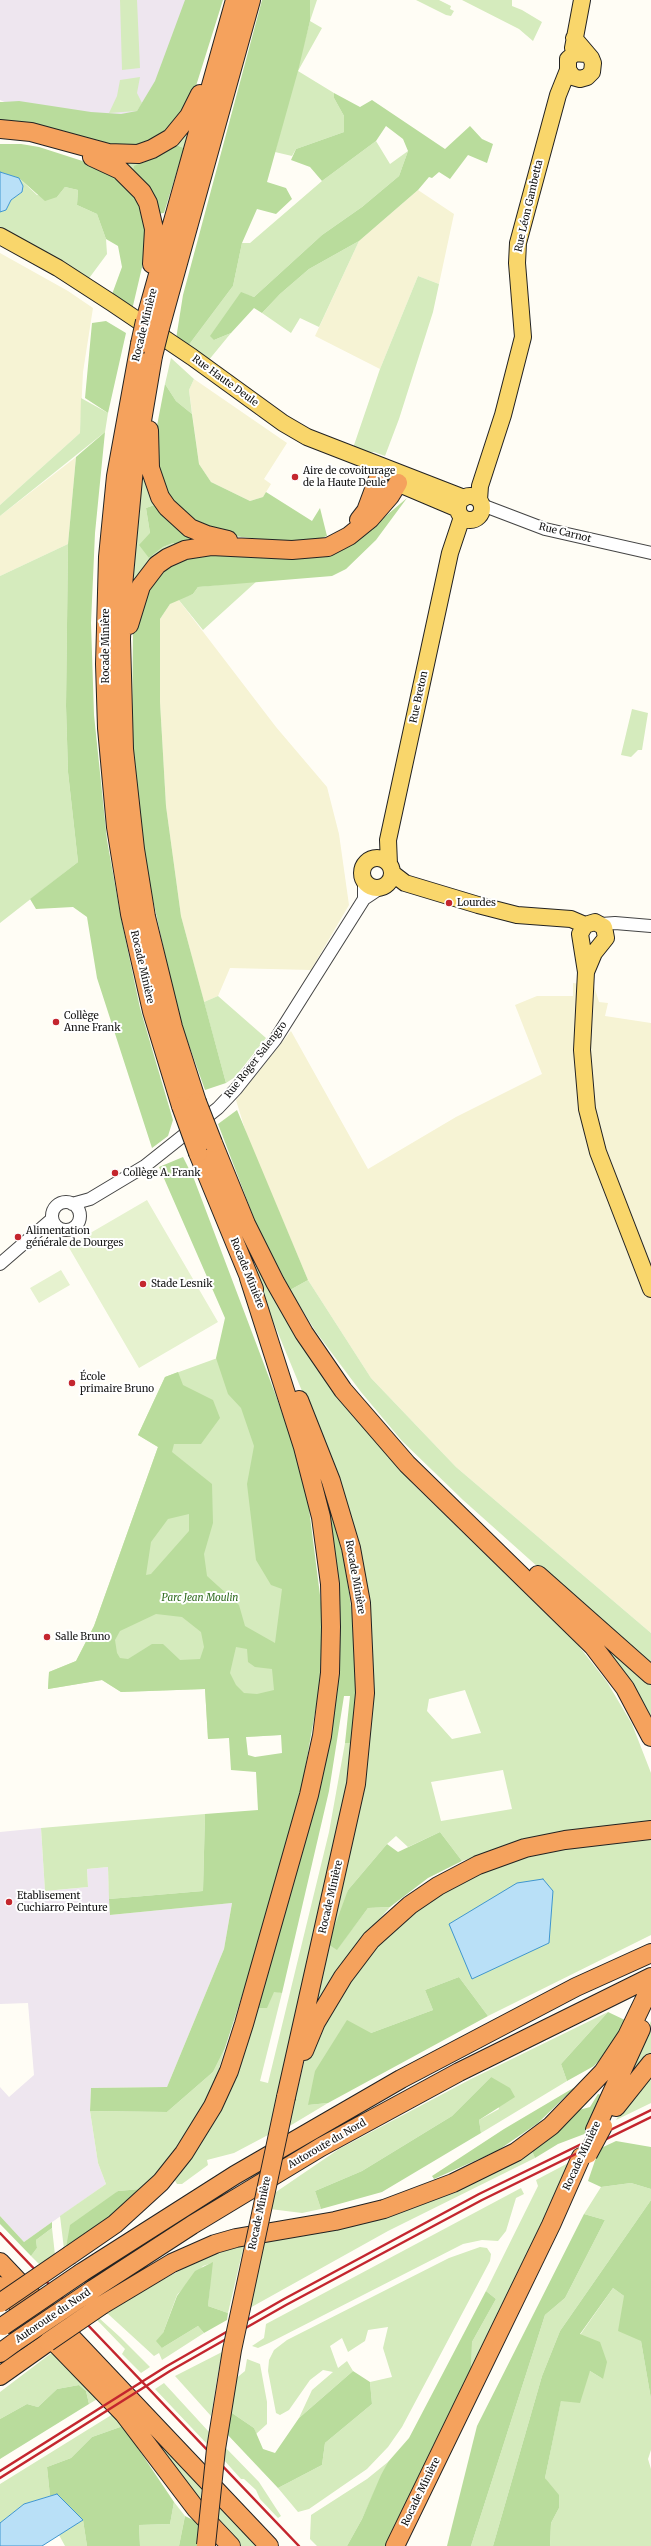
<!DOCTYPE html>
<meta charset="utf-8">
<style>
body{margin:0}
canvas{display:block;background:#fffdf5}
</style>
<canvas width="651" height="2546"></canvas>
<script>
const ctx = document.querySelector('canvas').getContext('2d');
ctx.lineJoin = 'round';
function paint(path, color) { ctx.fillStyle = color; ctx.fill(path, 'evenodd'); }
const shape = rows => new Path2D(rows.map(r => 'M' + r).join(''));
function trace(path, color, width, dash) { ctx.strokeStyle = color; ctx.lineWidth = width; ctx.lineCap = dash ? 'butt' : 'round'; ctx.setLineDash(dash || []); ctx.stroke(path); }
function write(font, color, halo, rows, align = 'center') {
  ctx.font = font + ' Merriweather,serif'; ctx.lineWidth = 4; ctx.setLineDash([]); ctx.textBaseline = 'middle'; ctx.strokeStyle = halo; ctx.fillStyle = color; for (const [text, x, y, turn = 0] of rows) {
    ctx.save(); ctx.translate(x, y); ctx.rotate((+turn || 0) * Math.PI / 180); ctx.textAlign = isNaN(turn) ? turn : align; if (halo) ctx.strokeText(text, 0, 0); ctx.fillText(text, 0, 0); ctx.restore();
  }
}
paint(shape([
 [0,0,213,0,166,128,37,117,0,100],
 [41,1828,45,1891,88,1887,87,1869,108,1867,110,1915,232,1903,224,1949,167,2087,91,2088,90,2111,98,2163,106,2184,24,2242,0,2216,0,2087,9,2097,34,2075,28,2003,0,2004,0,1832]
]), '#eee6ef');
paint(shape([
 [418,190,454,214,439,284,418,276,380,369,315,336,359,241],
 [0,253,68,291,93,308,83,372,80,433,0,505],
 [194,379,287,443,264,479,271,484,263,497,250,501,211,482,199,464,189,390],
 [76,457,68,544,0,576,0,516],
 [178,599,276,727,327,787,339,834,349,905,311,970,230,968,218,996,204,1002,181,916,166,806,160,702,160,619,170,604],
 [573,983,594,986,599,1002,608,1003,605,1016,651,1023,651,1633,456,1467,371,1378,308,1280,247,1136,236,1100,291,1031,368,1169,456,1117,542,1074,515,1005,537,996,573,996]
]), '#f6f3d4');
paint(shape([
 [120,0,137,0,140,68,122,70],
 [310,0,317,0,310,21,322,28,298,71,334,93,334,98,344,116,344,132,296,149,292,156,275,152,310,21],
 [416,0,439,0,451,6,450,9,454,11,451,16,446,15],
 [462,0,512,0,512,6,522,10,542,22,533,41,519,29],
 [140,77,137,93,142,103,137,111,109,113,117,96,120,80],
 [190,128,184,148,176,145,135,166,132,174,115,159],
 [376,141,390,164,408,151,399,176,362,207,322,235,254,297,241,293,214,340,231,333,208,361,188,346,233,286,242,243,250,243,322,181],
 [19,178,37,195,57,197,65,187,78,190,77,205,97,214,106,239,107,254,87,281,0,230,0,212,6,210,11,200,22,192,23,186],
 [359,241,319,327,300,318,291,333,262,313,280,294,309,269],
 [418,276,439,284,433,312,399,419,385,456,374,452,365,453,353,448,380,369],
 [171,358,194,379,189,390,192,414,176,401,165,384],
 [81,398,108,413,105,432,0,516,0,505,80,433],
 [148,469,160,503,146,508,150,533,149,558,163,547,173,543,179,548,131,597,142,473],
 [68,544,66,706,68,772,78,862,0,923,0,576],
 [257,581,203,630,178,599,193,594,198,587],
 [632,709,648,713,642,750,638,750,631,757,621,755],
 [218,996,266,1038,235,1077,226,1083,204,1002],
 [250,1256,296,1337,376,1441,414,1485,578,1645,607,1682,632,1724,651,1773,651,1823,520,1841,462,1861,440,1832,408,1847,396,1836,387,1844,348,1890,337,1949,368,1908,390,1907,352,1951,310,2019,370,1671,321,1437,247,1258],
 [465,1690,481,1733,452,1739,427,1711,429,1699],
 [503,1770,512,1809,441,1821,431,1782],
 [308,1280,371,1378,456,1467,651,1633,651,1668,463,1500,402,1441,361,1392,316,1332,290,1290],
 [234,1352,292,1599,281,1735,208,1739,205,1689,121,1692,102,1680,48,1689,49,1672,76,1661,94,1626,158,1447,138,1435,165,1377],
 [607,1641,651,1681,651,1720,602,1645],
 [345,1743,353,1743,346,1795,268,2135,234,2153,207,2160,208,2165,182,2184,177,2184,174,2179,255,2008,274,1991,282,1993,260,2081,268,2083,329,1832],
 [205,1814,203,1891,109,1899,108,1867,87,1869,88,1887,45,1891,41,1828],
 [651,1837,651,1935,488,2016,459,1977,425,1990,433,2010,371,2033,308,2105,328,2103,288,2127,305,2059,351,1976,393,1928,447,1887,527,1854],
 [608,2012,561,2064,567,2081,481,2133,479,2120,499,2109,491,2077,452,2116,362,2171,315,2191,321,2209,302,2213,270,2209,273,2194,339,2149,471,2079],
 [651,2021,651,2057,626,2086,639,2049],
 [225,2048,214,2086,194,2124,175,2153,141,2189,118,2191,64,2249,60,2216,106,2184,98,2163,90,2111,167,2112,213,2072],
 [651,2071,651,2103,616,2120,631,2096],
 [532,2151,535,2158,388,2231,248,2309,263,2239,421,2205,489,2175],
 [574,2160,471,2374,472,2342,496,2299,486,2291,538,2186,536,2180],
 [631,2183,651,2189,651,2200,560,2331,542,2376,493,2546,471,2546,545,2315,565,2298,605,2220,584,2214,601,2187],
 [521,2188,524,2194,516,2198,506,2231,498,2241,482,2240,463,2244,269,2343,258,2348,252,2346,264,2338,266,2324],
 [52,2228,55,2255,40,2265,31,2256,37,2248,36,2240],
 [244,2245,228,2313,208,2306,212,2263,203,2266,177,2295,163,2333,162,2348,198,2326,204,2333,162,2360,159,2353,154,2356,107,2313,140,2292,203,2258],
 [480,2247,487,2248,491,2254,490,2261,402,2427,388,2447,367,2469,309,2509,298,2512,278,2488,322,2465,325,2443,372,2404,370,2382,392,2377,383,2348,388,2327,368,2330,365,2341,348,2352,342,2338,330,2346,338,2368,347,2361,353,2371,299,2418,312,2390,333,2372,323,2370,310,2380,289,2410,280,2415,276,2413,268,2371,269,2360,274,2350,287,2340,449,2258],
 [613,2288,624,2296,641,2341,651,2399,651,2450,648,2459,651,2469,651,2546,550,2546,551,2523,559,2508,545,2478,561,2400,590,2371,603,2379,580,2335],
 [99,2318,120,2337,150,2367,141,2373,122,2354,125,2349,97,2320],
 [54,2351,99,2398,89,2404,86,2391,79,2385,57,2389,38,2407,27,2404,0,2419,0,2392],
 [222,2352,217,2379,211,2416,175,2376],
 [247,2359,260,2364,267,2402,267,2424,256,2434,254,2428,229,2411,234,2380,245,2371],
 [164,2383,209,2432,207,2444,155,2389],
 [126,2406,202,2486,200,2506],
 [113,2414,123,2426,92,2437,71,2458,47,2467,50,2496,24,2504,0,2523,0,2484],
 [224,2446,259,2482,281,2516,278,2518,260,2499,256,2490,244,2479,241,2479,223,2459],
 [388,2462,362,2519,347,2546,317,2546,310,2539,311,2515,367,2479],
 [218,2500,259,2546,237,2546,216,2525],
 [174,2502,185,2516,179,2546,140,2546,139,2525,170,2524],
 [83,2520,87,2546,65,2546,59,2535]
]), '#d5ebbd');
paint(shape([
 [185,0,223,0,190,105,170,132,131,150,0,124,0,102,3,102,19,101,91,112,121,114,137,111,155,81],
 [262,0,310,0,310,21,298,71,267,182,286,188,292,199,276,214,257,209,242,243,233,286,188,346,176,339,183,295],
 [334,93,360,107,372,100,445,149,470,126,482,139,493,144,487,163,468,155,450,179,439,172,432,178,429,177,418,190,359,241,309,269,280,294,262,313,254,308,231,333,214,340,210,336,241,292,254,297,322,235,362,207,399,176,408,151,403,139,386,126,376,141,322,181,310,167,291,160,296,149,344,132,344,116,334,98],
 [0,144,21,144,39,147,98,166,126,181,145,213,147,246,132,310,111,297,122,267,118,246,106,239,97,214,77,205,78,190,65,187,57,197,45,201,19,178,0,172],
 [176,145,184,148,164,213,155,214,132,175,134,166],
 [106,321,126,333,108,413,85,398,92,323],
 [165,384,176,401,192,414,199,464,211,482,250,501,263,497,266,492,312,521,320,508,327,536,317,540,280,541,223,535,191,526,159,482,156,431],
 [105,432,95,533,91,623,94,715,107,840,121,918,140,1008,173,1120,168,1136,152,1148,97,978,87,917,73,907,36,909,30,899,78,862,68,772,66,706,68,544,76,457],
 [407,498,376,540,346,569,332,576,198,587,193,594,170,604,160,619,160,702,166,806,181,916,226,1083,205,1090,178,1014,146,868,132,735,133,627,143,589,162,565,193,553,361,537],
 [160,503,205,537,179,548,173,543,163,547,149,558,139,545,150,533,146,508],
 [237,1110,308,1280,290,1290,255,1221,218,1124],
 [183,1157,194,1179,276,1396,295,1450,307,1493,321,1603,322,1646,319,1690,301,1792,248,1977,225,2048,213,2072,167,2112,90,2111,91,2088,167,2087,224,1949,232,1903,110,1915,109,1899,203,1891,205,1814,258,1810,256,1772,231,1770,229,1738,208,1739,205,1689,121,1692,102,1680,48,1689,49,1672,76,1661,94,1626,158,1447,138,1435,165,1377,178,1372,183,1385,213,1400,220,1418,201,1444,174,1444,172,1452,212,1484,213,1523,204,1554,207,1576,239,1605,245,1626,275,1643,282,1589,271,1585,256,1560,247,1484,254,1446,241,1408,228,1394,216,1358,225,1318,159,1167],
 [189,1514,189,1531,151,1574,146,1575,151,1542,168,1519],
 [156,1614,182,1617,201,1632,204,1647,200,1659,180,1660,163,1644,152,1644,128,1659,120,1658,117,1653,115,1640,120,1631],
 [236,1647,247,1649,248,1662,255,1667,272,1669,274,1690,257,1694,244,1693,236,1685,230,1673],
 [281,1735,282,1753,255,1757,248,1755,246,1737],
 [325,1491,344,1559,352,1613,357,1685,353,1743,345,1743,350,1696,344,1696,329,1791,282,1993,274,1992,267,2008,255,2008,327,1753,337,1694,339,1660],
 [440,1832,462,1861,428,1878,390,1907,368,1908,337,1950,328,1944,348,1890,387,1844,398,1852],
 [459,1977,488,2016,328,2103,308,2105,315,2071,347,2020,371,2033,433,2010,425,1990],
 [608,2012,627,2021,609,2049,594,2066,567,2081,561,2064],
 [491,2077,510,2088,515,2097,479,2120,481,2133,382,2192,321,2209,315,2191,362,2171,452,2116],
 [575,2087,538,2123,497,2151,434,2179,432,2176,504,2129],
 [598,2094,606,2096,587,2133,558,2144,535,2158,532,2151,579,2110,590,2107],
 [616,2141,651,2147,651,2189,631,2183,601,2187,588,2181,599,2149],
 [141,2189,114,2213,66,2248,70,2225,118,2191],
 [651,2200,651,2399,641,2341,618,2331,624,2296,613,2288,580,2334,600,2342,607,2362,603,2379,590,2371,580,2403,561,2401,545,2478,559,2495,559,2508,551,2523,550,2546,493,2546,542,2376,560,2331],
 [584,2214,605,2220,565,2298,545,2315,471,2546,447,2546,477,2426],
 [0,2216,24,2242,52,2222,52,2228,36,2240,37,2248,31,2256,0,2224],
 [213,2262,208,2306,228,2313,227,2320,204,2333,198,2326,162,2348,156,2341,163,2333,177,2296,195,2271],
 [486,2291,496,2299,472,2342,471,2374,386,2546,347,2546,362,2519,381,2475,388,2462,409,2438],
 [353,2371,370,2382,372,2404,325,2443,322,2465,278,2488,226,2433,229,2411,254,2428,263,2449,275,2453,299,2418],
 [79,2385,86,2391,89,2404,0,2459,0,2419,27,2404,38,2407,57,2389],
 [123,2426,174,2502,170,2524,139,2525,140,2546,87,2546,83,2520,57,2494,50,2496,47,2467,71,2458,92,2437],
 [185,2516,199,2523,197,2546,179,2546]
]), '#b9dc9c');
paint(shape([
 [147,1200,218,1322,139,1368,68,1246],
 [61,1270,70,1285,39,1303,30,1288]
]), '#e6f2cf');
const water = shape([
 [0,172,19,178,23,186,22,192,11,200,6,210,0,212,0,172],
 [543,1879,553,1891,549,1943,472,1979,449,1924,517,1883,543,1879],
 [57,2494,83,2520,42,2546,0,2546,0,2523,24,2504,57,2494]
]);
paint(water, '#b9e0f7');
trace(water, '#3f96cf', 1);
const minor = shape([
 [482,505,545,529,651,553],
 [364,882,364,899],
 [601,924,615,923,651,926],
 '52 1216a14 14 0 1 1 28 0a14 14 0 1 1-28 0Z',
 [72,1204,90,1199,145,1166,218,1108,236,1089,275,1040,364,899,379,889],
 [0,1264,52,1219]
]);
const major = shape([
 [574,38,591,58,593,63,592,72,587,77,580,79,573,77,568,70,568,59,575,53,586,54],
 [573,48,582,0],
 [0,236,58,268,112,303,192,357,283,423,307,437,464,498],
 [399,484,458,509],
 '458 508a12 12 0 1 1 24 0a12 12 0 1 1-24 0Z',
 [479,500,480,486,503,415,523,337,517,263,518,243,558,95,568,70],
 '362 873a15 15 0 1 1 30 0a15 15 0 1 1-30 0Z',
 [389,864,388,840,450,553,462,517],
 [392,873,405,883,478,905,517,915,571,919,585,925],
 [586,972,594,953,606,938,604,927,595,922,585,925,580,934,586,972,582,1050,587,1109,598,1152,651,1289]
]);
const highway = shape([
 [0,129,31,132,108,153,138,154,152,149,171,138,189,116,200,94],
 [92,157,120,170,142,192,148,203,154,229,152,264],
 [145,321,235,0],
 [160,328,251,0],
 [140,344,116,476,108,557,105,664,107,728,116,827,130,914,152,1011,181,1106],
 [153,356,134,468,123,586,121,639,124,749,135,849,146,917,173,1027,197,1102],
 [149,430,150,468,160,497,167,507,190,528,207,535,228,540],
 [359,520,366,511,379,476],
 [129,625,141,586,157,565,167,558,185,550,211,546,292,550,328,547,349,536,370,519,390,496,398,483],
 [213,1143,246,1224,275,1282,304,1333,343,1390,407,1464,593,1646,625,1688,651,1737],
 [198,1153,254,1289],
 [538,1575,651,1675],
 [304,2051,316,2022,343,1977,371,1940,410,1905,438,1886,478,1865,525,1848,565,1840,651,1830],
 [286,2097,356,1784,365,1693,361,1603,351,1548,331,1481,299,1400],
 [616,2107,651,2063],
 [595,2130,641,2029],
 [70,2255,115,2224,161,2182,184,2153,213,2106,229,2071,244,2024,309,1795,322,1736,330,1673,331,1627,330,1584,321,1517,303,1447,249,1278],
 [0,2262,269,2546],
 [81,2273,235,2175,401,2079,576,1987,651,1953],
 [0,2286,124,2414,196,2509,231,2546],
 [92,2290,192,2225,321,2147,459,2072,651,1977],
 [102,2305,172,2263,215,2244,236,2238,335,2221,384,2209,453,2183,516,2152,551,2126,603,2072,627,2036,651,1986],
 [0,2353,15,2342],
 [0,2376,48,2342],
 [395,2546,551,2225,581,2157]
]);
trace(minor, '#444', 14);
trace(major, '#222', 18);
trace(highway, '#222', 20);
trace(minor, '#fff', 12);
trace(major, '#f9d66b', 16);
trace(highway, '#f5a25d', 18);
trace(shape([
 [0,2233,299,2546],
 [0,2471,167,2366,284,2299,479,2194,651,2110],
 [0,2478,170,2371,286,2305,482,2200,651,2117]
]), '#c4262e', 2.5);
const highwayBridge = shape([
 [140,344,145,321],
 [153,356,160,328],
 [197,1102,213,1143],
 [181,1106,198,1153],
 [588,2154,603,2126],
 [0,2303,70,2255],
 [3,2326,81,2273],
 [15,2342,92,2290],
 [48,2342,102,2305],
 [206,2545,216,2449,232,2350,286,2097]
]);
trace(highwayBridge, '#222', 20, []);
trace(highwayBridge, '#f5a25d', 18);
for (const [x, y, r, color] of [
 [295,477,4,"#c4262e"],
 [449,903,4,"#c4262e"],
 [56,1022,4,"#c4262e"],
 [115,1173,4,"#c4262e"],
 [18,1237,4,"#c4262e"],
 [143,1284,4,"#c4262e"],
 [72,1383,4,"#c4262e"],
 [47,1637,4,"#c4262e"],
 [9,1902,4,"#c4262e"]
]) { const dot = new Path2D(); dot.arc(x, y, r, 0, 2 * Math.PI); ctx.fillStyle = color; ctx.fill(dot); trace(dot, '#fff', 1.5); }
write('10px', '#111', '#fff', [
 ["Rue Léon Gambetta",529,206,-77],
 ["Rocade Minière",145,325,-76],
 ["Rue Haute Deule",225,381,36],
 ["Rue Carnot",565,533,14],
 ["Rocade Minière",106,646,-90],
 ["Rue Breton",419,697,-78],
 ["Rocade Minière",142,967,77],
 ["Rue Roger Salengro",256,1060,-52],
 ["Rocade Minière",247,1273,68],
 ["Rocade Minière",355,1577,80],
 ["Rocade Minière",331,1897,-77],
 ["Autoroute du Nord",327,2144,-30],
 ["Rocade Minière",582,2156,-65],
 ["Rocade Minière",260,2213,-78],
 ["Autoroute du Nord",53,2316,-34],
 ["Rocade Minière",421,2492,-64]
]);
write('10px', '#111', '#fff', [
 ["Aire de covoiturage",303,471],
 ["de la Haute Deule",303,483],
 ["Lourdes",457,903],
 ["Collège",64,1016],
 ["Anne Frank",64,1028],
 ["Collège A. Frank",123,1173],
 ["Alimentation",26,1231],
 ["générale de Dourges",26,1243],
 ["Stade Lesnik",151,1284],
 ["École",80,1377],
 ["primaire Bruno",80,1389],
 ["Salle Bruno",55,1637],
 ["Etablisement",17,1896],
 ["Cuchiarro Peinture",17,1908]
], 'left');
write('italic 10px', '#2f6b1f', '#fff', [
 ["Parc Jean Moulin",200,1598]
]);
</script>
